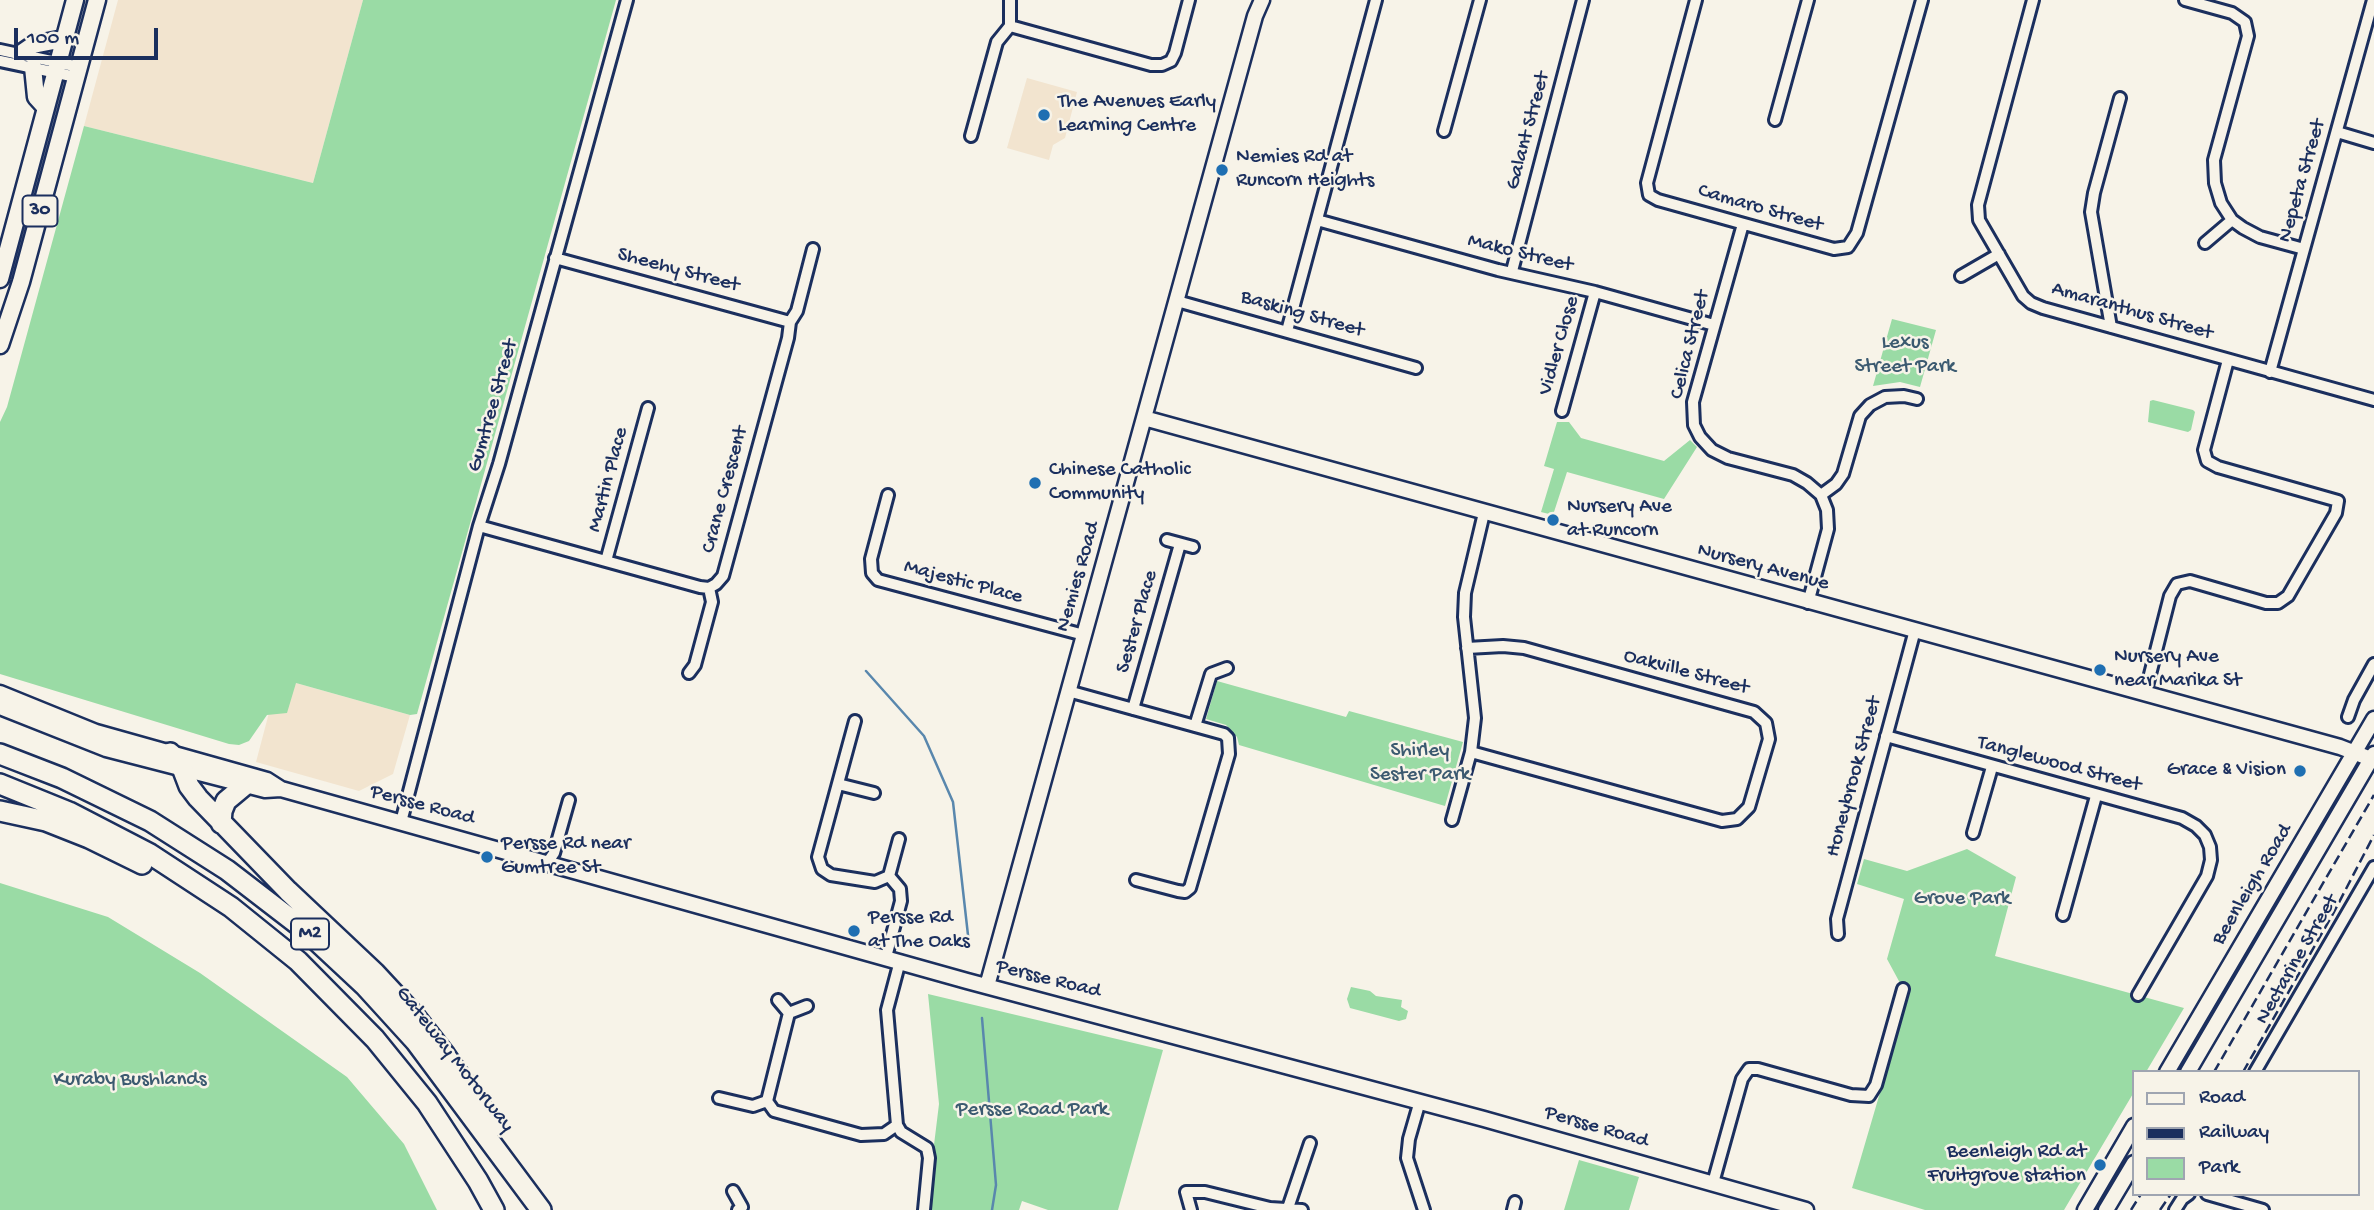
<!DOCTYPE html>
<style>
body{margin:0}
#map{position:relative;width:2374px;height:1210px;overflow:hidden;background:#f7f3e8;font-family:"Gochi Hand",sans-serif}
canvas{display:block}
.legend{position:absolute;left:2132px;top:1070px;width:228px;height:126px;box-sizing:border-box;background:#f7f3e8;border:2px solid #9fa5b1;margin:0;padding:9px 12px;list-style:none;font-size:21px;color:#1b2f5e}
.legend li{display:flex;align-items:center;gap:14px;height:35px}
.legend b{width:35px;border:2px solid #9fa5b1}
.scale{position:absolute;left:14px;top:28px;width:144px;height:32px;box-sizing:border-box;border:4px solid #1b2f5e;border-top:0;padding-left:9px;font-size:21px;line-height:24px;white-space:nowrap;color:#1b2f5e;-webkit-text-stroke:5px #f7f3e8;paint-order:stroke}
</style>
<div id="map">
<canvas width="2374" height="1210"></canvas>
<ul class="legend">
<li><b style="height:9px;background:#f7f3e8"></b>Road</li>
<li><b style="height:9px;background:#1b2f5e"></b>Railway</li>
<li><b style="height:19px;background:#9adba5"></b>Park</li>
</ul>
<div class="scale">100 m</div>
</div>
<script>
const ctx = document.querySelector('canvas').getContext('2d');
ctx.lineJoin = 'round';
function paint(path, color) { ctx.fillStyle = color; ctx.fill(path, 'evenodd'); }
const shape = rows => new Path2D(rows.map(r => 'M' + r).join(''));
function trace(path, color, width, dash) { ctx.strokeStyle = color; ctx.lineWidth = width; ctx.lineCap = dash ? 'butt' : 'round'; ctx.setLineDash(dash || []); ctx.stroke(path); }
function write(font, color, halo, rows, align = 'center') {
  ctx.font = font + ' "Gochi Hand",sans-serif'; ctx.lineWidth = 5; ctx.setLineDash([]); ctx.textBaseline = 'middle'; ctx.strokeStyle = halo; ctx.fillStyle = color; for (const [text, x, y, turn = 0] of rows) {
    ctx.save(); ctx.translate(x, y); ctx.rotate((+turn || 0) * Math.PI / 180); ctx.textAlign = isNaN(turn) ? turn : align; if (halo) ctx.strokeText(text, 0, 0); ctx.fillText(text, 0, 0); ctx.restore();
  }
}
paint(shape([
 [118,0,363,0,313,183,84,126],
 [1027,78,1077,92,1065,138,1053,145,1049,160,1007,148],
 [296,683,410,715,393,774,359,791,256,762,270,709]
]), '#f2e4cf');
paint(shape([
 [363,0,616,0,417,714,410,715,296,683,287,713,267,715,249,741,239,745,229,744,0,674,0,422,7,407,84,126,313,183],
 [1892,319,1936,330,1920,387,1900,382,1873,386],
 [2153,400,2193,410,2195,412,2191,430,2188,432,2148,422,2150,401],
 [1557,422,1569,422,1581,438,1664,461,1690,440,1697,447,1664,499,1567,472,1553,515,1541,512,1554,469,1544,466],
 [1217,681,1346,717,1349,711,1463,742,1445,806,1239,745,1237,737,1226,725,1206,719],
 [1967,849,2016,877,1995,956,2184,1008,2146,1072,2134,1072,2134,1092,2064,1210,1925,1210,1852,1188,1911,987,1900,983,1887,959,1904,899,1857,884,1864,859,1907,871],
 [0,883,108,917,200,973,347,1077,404,1144,437,1210,0,1210],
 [1351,987,1370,991,1376,996,1402,1000,1401,1007,1408,1011,1406,1019,1399,1021,1350,1008,1347,999],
 [928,994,1163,1050,1118,1210,1048,1210,1022,1201,1019,1210,926,1210,939,1104],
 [1579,1160,1639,1177,1629,1210,1564,1210]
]), '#9adba5');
trace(shape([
 [866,671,924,736,953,802,969,944],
 [982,1018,996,1185,992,1210]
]), '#5987ad', 2.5);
const street = shape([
 [1696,0,1647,183,1649,195,1658,200,1834,249,1848,247,1857,233,1922,0],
 [2033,0,1978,205,1979,220,2023,296,2031,303,2043,308,2374,400],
 [2185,0,2232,13,2245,22,2248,36,2214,160,2215,183,2221,203,2232,220,2243,228,2260,237,2304,249],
 [1010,26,1151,65,1162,65,1171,61,1175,53,1189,0],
 [0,50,79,67],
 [0,61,76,77],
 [1775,120,1808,0],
 [1444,131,1480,0],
 [2337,132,2374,143],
 [971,136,997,42,1010,26,1010,0],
 [1317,220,1498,270,1595,292,1714,325],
 [1743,224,1693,402,1694,425,1700,437,1712,450,1728,458,1793,475,1807,483,1821,495,1827,510,1828,529,1808,603],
 [2205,243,2232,220],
 [555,258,790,322],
 [1512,271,1583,0],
 [1961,276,1999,254],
 [1177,301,1416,368],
 [2111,327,2091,212,2094,193,2120,98],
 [1287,331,1376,0],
 [2270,372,2373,0],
 [1562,411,1595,292],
 [888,495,871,559,872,573,878,580,1084,635],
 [1821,495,1836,484,1843,474,1860,416,1870,405,1885,397,1904,396,1917,399],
 [479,526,700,587,709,588,716,584,723,576,788,338,790,322,797,311,813,249],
 [1167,540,1193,547],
 [606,561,648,408],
 [1467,648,1503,646,1524,648,1754,712,1766,723,1769,739,1749,807,1737,819,1722,821,1471,752],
 [689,673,695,665,712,602,709,588],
 [1068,691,1195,726,1224,734,1228,738,1229,754,1190,888,1185,892,1178,891,1136,880],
 [2145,694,2170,596,2177,584,2190,581,2266,603,2278,603,2288,596,2336,513,2338,501,2218,467,2207,461,2204,450,2228,360],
 [1133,709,1180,544],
 [2348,717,2354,700,2374,664],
 [855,721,818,857,822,869,831,875,875,882,889,876,899,839],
 [1195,726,1211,674,1227,668],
 [1886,736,2182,818,2196,826,2205,835,2210,847,2211,860,2207,876,2138,995],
 [838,784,874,793],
 [1452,820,1471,752,1475,718,1464,617,1465,593,1484,513],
 [401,822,479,526,499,464,627,0],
 [1973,833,1992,767],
 [547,863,554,853,569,800],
 [2063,915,2096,796],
 [1838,934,1837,919,1915,630],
 [886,957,901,901,900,889,889,876],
 [900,961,887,1010,897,1125,901,1132,927,1148,929,1158,924,1210],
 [778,1000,789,1013,807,1006],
 [789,1013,767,1101,774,1111,861,1135,884,1134,897,1125],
 [2255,1072,2374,867],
 [719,1098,753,1106,767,1101],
 [1420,1101,1409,1139,1407,1158,1424,1210],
 [1713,1183,1742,1079,1749,1069,1758,1069,1851,1095,1869,1096,1876,1085,1903,989],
 [733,1191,742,1207,738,1210],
 [2207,1194,2263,1210],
 [1288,1208,1310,1143],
 [1191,1210,1186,1192,1205,1192,1270,1208,1302,1210],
 [1513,1210,1515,1202],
 [2175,1210,2182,1199,2189,1194]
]);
const secondary = shape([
 [1144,418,2340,747,2371,759],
 [0,693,96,732,267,780,281,789,967,981,1484,1119,1806,1210],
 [0,707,106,749,265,790,281,789],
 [987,986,1255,16,1262,0],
 [2167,1072,2374,719],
 [2188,1072,2374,754],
 [2085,1210,2134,1126],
 [2106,1210,2134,1163]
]);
const primary = shape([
 [20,54,33,45,64,39],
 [33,67,36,97,46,108],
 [0,279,75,0],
 [0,345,21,282,97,0]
]);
const highway = shape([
 [170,753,181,765,189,786,198,798,288,891,375,973,413,1014,445,1055,494,1126],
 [0,754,62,778,150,821,227,870,305,930,365,986,416,1042,541,1210],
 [0,784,69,812,150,854,231,907,298,961,375,1039,427,1103,478,1181,494,1210],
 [0,811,46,821,89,838,142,864],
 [221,823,222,811,226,801,244,786]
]);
trace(street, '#1b2f5e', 16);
trace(secondary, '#1b2f5e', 19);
trace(primary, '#1b2f5e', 21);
trace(highway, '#1b2f5e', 24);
trace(street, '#f7f3e8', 10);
trace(secondary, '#f7f3e8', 14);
trace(primary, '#f7f3e8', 16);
trace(highway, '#f7f3e8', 19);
trace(shape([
 [2214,1072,2374,795],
 [2243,1072,2334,912,2374,835],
 [2131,1210,2141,1194],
 [2160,1210,2171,1194]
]), '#1b2f5e', 2.5, [10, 5]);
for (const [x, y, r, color] of [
 [1044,115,7,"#1f6fb2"],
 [1222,170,7,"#1f6fb2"],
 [1035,483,7,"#1f6fb2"],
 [1553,520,7,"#1f6fb2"],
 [2100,670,7,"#1f6fb2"],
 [2300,771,7,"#1f6fb2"],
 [487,857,7,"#1f6fb2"],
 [854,931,7,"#1f6fb2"],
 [2100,1165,7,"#1f6fb2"]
]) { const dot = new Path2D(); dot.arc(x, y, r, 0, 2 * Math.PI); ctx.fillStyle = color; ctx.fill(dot); trace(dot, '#f7f3e8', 2.5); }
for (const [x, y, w] of [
 [40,211,35],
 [310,934,38]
]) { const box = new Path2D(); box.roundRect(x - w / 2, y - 15.5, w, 31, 5); ctx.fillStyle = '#f7f3e8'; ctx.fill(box); trace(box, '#1b2f5e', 2); }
write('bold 19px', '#1b2f5e', null, [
 ["30",40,211],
 ["M2",310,934]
]);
write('21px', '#1b2f5e', '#f7f3e8', [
 ["The Avenues Early",1058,103],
 ["Learning Centre",1058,127],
 ["Nemies Rd at",1236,158],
 ["Runcorn Heights",1236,182],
 ["Chinese Catholic",1049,471],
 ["Community",1049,495],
 ["Nursery Ave",1567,508],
 ["at Runcorn",1567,532],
 ["Nursery Ave",2114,658],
 ["near Marika St",2114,682],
 ["Grace & Vision",2286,771,"right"],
 ["Persse Rd near",501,845],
 ["Gumtree St",501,869],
 ["Persse Rd",868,919],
 ["at The Oaks",868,943],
 ["Beenleigh Rd at",2086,1153,"right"],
 ["Fruitgrove station",2086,1177,"right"]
], 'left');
write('21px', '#1b2f5e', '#f7f3e8', [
 ["Galant Street",1529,131,-75],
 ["Nepeta Street",2303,181,-74],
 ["Camaro Street",1760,209,16],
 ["Mako Street",1520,254,14],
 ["Sheehy Street",678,271,15],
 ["Amaranthus Street",2132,312,16],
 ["Basking Street",1302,315,16],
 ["Celica Street",1691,345,-76],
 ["Vidler Close",1560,346,-74],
 ["Gumtree Street",494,406,-74],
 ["Martin Place",609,480,-75],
 ["Crane Crescent",726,490,-75],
 ["Nursery Avenue",1763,568,15],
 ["Nemies Road",1079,577,-74],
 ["Majestic Place",963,583,15],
 ["Sester Place",1138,622,-74],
 ["Oakville Street",1686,673,15],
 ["Tanglewood Street",2059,765,15],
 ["Honeybrook Street",1855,777,-75],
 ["Persse Road",422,806,15],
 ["Beenleigh Road",2253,885,-59],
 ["Nectarine Street",2298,960,-60],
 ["Persse Road",1048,980,14],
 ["Gateway Motorway",454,1060,52],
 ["Persse Road",1596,1128,16]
]);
write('21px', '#3b5a70', '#f7f3e8', [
 ["Lexus",1905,344],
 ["Street Park",1905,368],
 ["Shirley",1420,752],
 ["Sester Park",1420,776],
 ["Grove Park",1962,900],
 ["Kuraby Bushlands",130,1081],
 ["Persse Road Park",1032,1111]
]);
</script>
